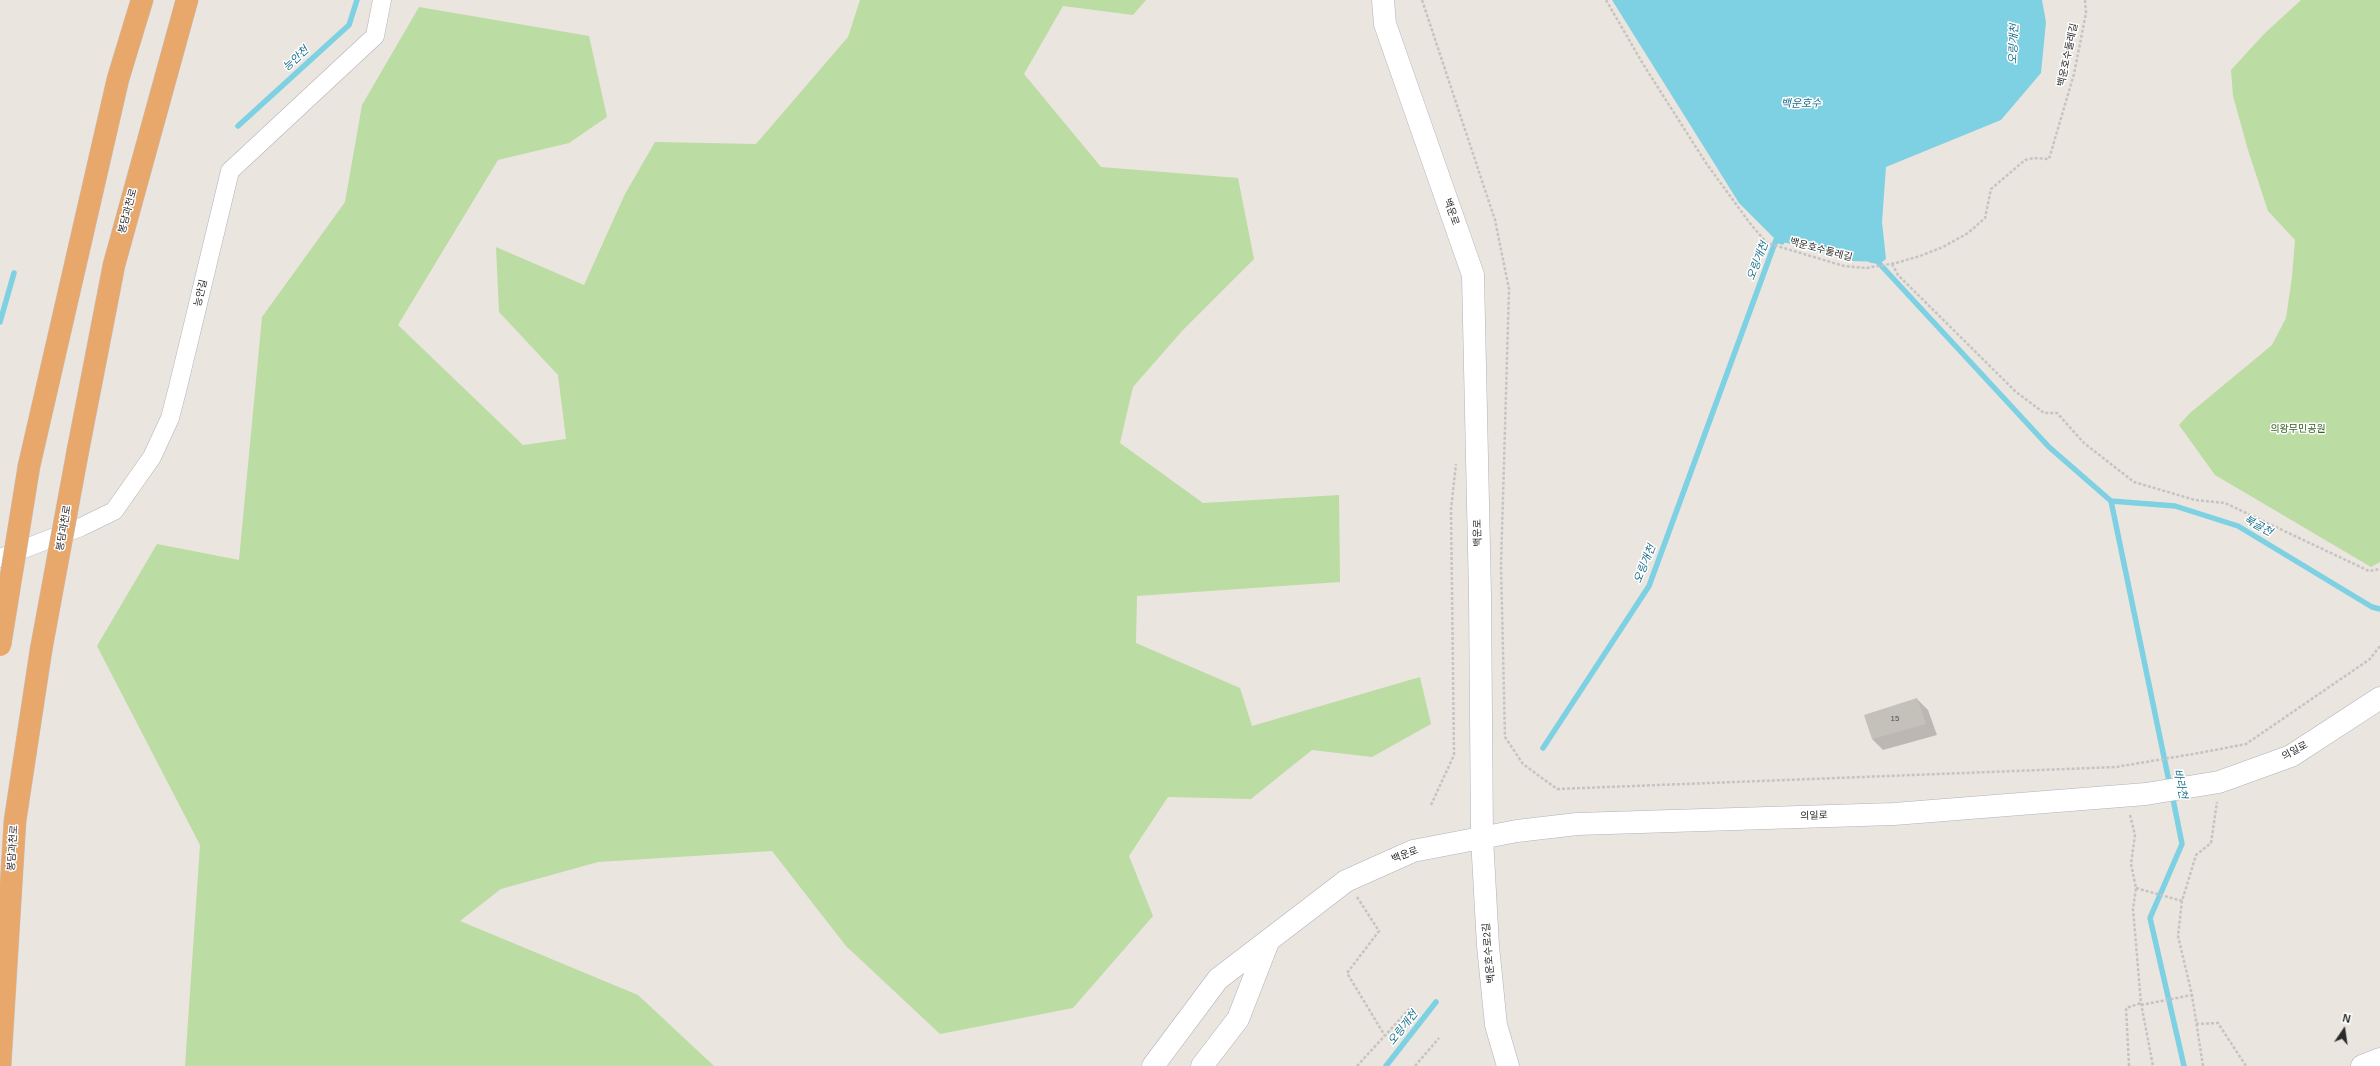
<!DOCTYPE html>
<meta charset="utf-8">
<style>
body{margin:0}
#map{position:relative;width:2380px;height:1066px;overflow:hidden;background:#ebe5df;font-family:Arial,sans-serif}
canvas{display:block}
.north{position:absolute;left:2324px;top:1010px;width:40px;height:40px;-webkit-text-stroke:3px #fff;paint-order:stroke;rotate:13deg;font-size:11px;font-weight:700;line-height:16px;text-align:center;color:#2b2b2b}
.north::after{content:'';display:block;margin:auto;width:14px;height:18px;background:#2b2b2b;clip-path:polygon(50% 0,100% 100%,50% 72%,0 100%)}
</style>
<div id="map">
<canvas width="2380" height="1066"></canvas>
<div class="north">N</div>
</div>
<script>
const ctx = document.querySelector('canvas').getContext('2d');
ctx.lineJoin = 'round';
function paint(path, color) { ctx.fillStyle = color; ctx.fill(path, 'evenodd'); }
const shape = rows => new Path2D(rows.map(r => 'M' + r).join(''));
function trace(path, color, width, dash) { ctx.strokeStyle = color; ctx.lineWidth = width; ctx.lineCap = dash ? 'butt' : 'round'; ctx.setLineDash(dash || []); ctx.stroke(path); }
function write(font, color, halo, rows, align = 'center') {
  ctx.font = font + ' Arial,"Noto Sans KR",sans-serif'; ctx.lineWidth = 3; ctx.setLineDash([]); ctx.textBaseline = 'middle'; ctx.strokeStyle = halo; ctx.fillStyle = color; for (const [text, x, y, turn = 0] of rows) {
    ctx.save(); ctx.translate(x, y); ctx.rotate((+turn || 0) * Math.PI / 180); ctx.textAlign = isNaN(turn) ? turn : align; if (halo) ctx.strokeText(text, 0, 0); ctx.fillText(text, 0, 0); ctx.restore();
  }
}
paint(shape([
 [860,0,1146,0,1133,15,1063,6,1024,74,1101,167,1238,178,1254,259,1182,331,1133,387,1120,443,1203,503,1339,495,1340,582,1137,596,1136,643,1240,688,1252,726,1420,677,1431,724,1372,757,1312,750,1251,799,1168,797,1129,856,1153,916,1073,1008,940,1034,846,946,772,851,598,862,501,889,460,921,638,995,714,1066,185,1066,200,845,97,646,157,544,239,560,262,317,345,202,362,105,419,7,589,36,607,117,569,143,498,160,398,325,523,445,566,439,558,375,499,312,496,247,584,285,625,194,655,142,756,144,848,37],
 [2301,0,2380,0,2380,562,2371,567,2215,475,2179,425,2190,413,2272,345,2286,318,2292,277,2295,240,2268,211,2248,150,2233,96,2231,70,2264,34]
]), '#bbdca2');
paint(shape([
 [1612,0,2042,0,2046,22,2041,73,2001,120,1886,167,1882,222,1886,259,1882,262,1852,261,1776,240,1739,203]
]), '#7ed1e2');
paint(shape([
 [1917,699,1928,710,1937,735,1883,750,1872,739]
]), '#0003');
trace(shape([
 [238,126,349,25,357,0],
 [1871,260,1877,261,2049,447,2111,501],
 [0,322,14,273],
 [2111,501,2170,786],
 [2111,501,2175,506,2238,526,2372,607,2380,609],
 [1543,748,1649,586,1776,240,1782,242],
 [2172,794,2182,844,2150,918,2184,1066],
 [1386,1066,1436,1002]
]), '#7ed1e2', 5.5);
paint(shape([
 [1917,698,1926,724,1872,739,1864,715]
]), '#c4c0ba');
const minor = shape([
 [0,558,81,527,114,511,152,457,170,418,178,387,230,171,375,36,382,0]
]);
const tertiary = shape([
 [1482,838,1488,946,1496,1025,1508,1066],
 [2362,1066,2380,1059]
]);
const secondary = shape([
 [1383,0,1385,24,1473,275,1480,595,1482,838],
 [1153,1066,1218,979,1346,881,1413,851,1517,831,1577,824,1894,814,2146,794,2219,782,2291,756,2380,698],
 [1202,1066,1238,1019,1268,942]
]);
const trunk = shape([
 [78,450,114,265,187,0],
 [29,466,118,79,142,0],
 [0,1066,15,821,41,650]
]);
trace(minor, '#afb2ba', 19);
trace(tertiary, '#afb2ba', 23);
trace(secondary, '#afb2ba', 23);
trace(trunk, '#c4c4c4', 23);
trace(shape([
 [1422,0,1495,220,1509,289,1501,566,1505,737,1523,764,1557,789,2116,767,2199,753,2246,744,2370,659,2380,646],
 [1606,0,1643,64,1706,163,1752,226,1767,243,1844,266,1866,268,1896,263,1920,256,1943,247,1968,233,1985,218,1991,189,2025,160,2034,158,2049,159,2074,74,2086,13,2085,0],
 [1892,264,1898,275,2015,391,2044,413,2057,413,2084,443,2134,482,2195,500,2225,503,2369,571,2380,569],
 [1431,805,1454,755,1451,509,1456,464],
 [2130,815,2135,835,2131,864,2136,888,2133,909,2141,1003,2153,1066],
 [2136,888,2182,901],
 [1357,897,1379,931,1347,973,1385,1036],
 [2141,1005,2192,995],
 [2196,1024,2218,1023,2246,1066],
 [1357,1066,1412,1006],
 [1415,1066,1439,1038],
 [2129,1066,2126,1008,2141,1003],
 [2203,1066,2192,995,2178,936,2182,901,2196,855,2211,843,2217,802]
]), '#c4c4c4', 2.5, [3, 2]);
trace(minor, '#fff', 18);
trace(tertiary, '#fff', 22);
trace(secondary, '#fff', 22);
trace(trunk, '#e8a86c', 22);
const trunkBridge = shape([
 [0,645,29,466],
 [41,650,78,450]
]);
trace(trunkBridge, '#c4c4c4', 23, []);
trace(trunkBridge, '#e8a86c', 22);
write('8px', '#51504f', null, [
 ["15",1895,719]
]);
write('10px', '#2b2b2b', '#fff', [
 ["백운호수둘레길",2068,55,-78],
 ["봉담과천로",128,211,-75],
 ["백운로",1451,212,71],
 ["백운호수둘레길",1821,250,15],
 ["능안길",201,293,-77],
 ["봉담과천로",64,528,-80],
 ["백운로",1478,533,-91],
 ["의일로",2295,751,-28],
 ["의일로",1814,816,-2],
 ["봉담과천로",13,848,-86],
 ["백운로",1405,855,-21],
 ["백운호수로2길",1489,953,-95]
]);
write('10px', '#366122', '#fff', [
 ["의왕무민공원",2298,429]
]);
write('italic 11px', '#1c728e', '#fff', [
 ["오링개천",2014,44,-88],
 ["능안천",296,59,-43],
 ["백운호수",1801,104],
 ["오링개천",1758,261,-69],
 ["북골천",2258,526,29],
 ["오링개천",1645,564,-68],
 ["바라천",2180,784,78],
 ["오링개천",1403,1028,-52]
]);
</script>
